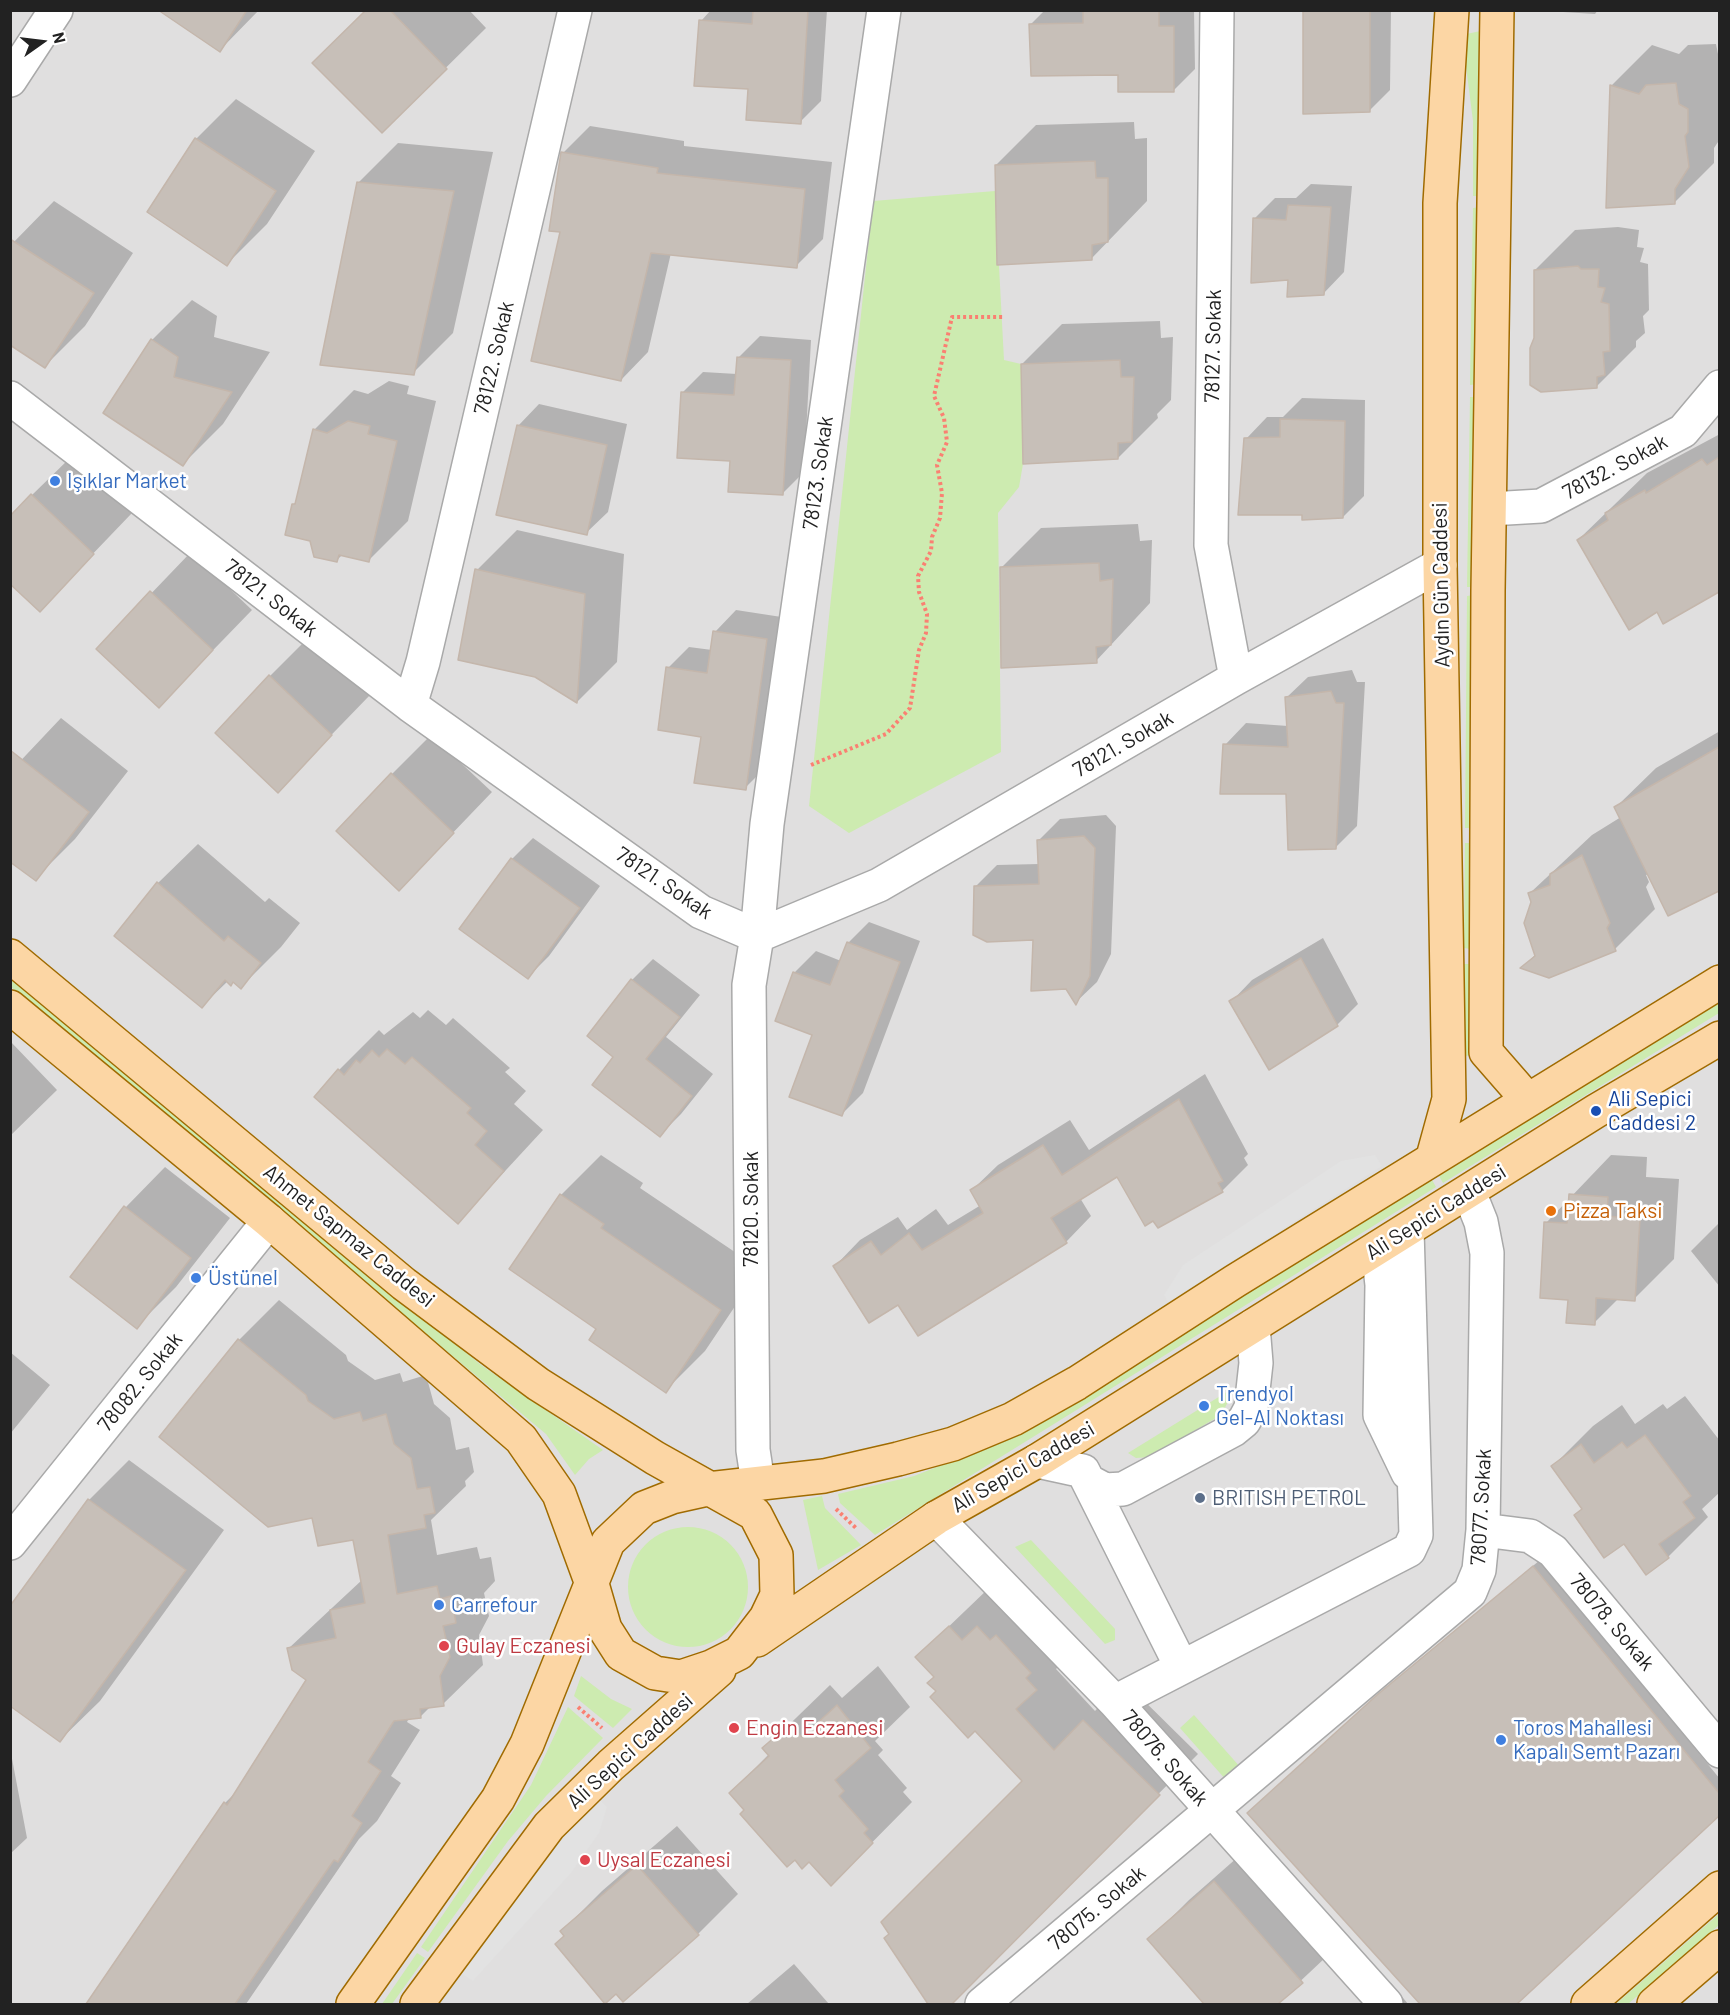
<!DOCTYPE html>
<meta charset="utf-8">
<style>
body{margin:0}
#map{position:relative;width:1730px;height:2015px;overflow:hidden;background:#f2efe9;font-family:Barlow,sans-serif}
canvas{display:block}
.frame{position:absolute;inset:0;border:12px solid #222;pointer-events:none}
.north{position:absolute;left:12px;top:12px;width:60px;height:60px;-webkit-text-stroke:4px #fff;paint-order:stroke;rotate:76deg;font-size:16px;font-weight:700;line-height:24px;text-align:center;color:#222}
.north::after{content:'';display:block;margin:auto;width:21px;height:27px;background:#222;clip-path:polygon(50% 0,100% 100%,50% 72%,0 100%)}
</style>
<div id="map">
<canvas width="1730" height="2015"></canvas>
<div class="frame"></div>
<div class="north">N</div>
</div>
<script>
const ctx = document.querySelector('canvas').getContext('2d');
ctx.lineJoin = 'round';
function paint(path, color) { ctx.fillStyle = color; ctx.fill(path, 'evenodd'); }
const shape = rows => new Path2D(rows.map(r => 'M' + r).join(''));
function trace(path, color, width, dash) { ctx.strokeStyle = color; ctx.lineWidth = width; ctx.lineCap = dash ? 'butt' : 'round'; ctx.setLineDash(dash || []); ctx.stroke(path); }
function write(font, color, halo, rows, align = 'center') {
  ctx.font = font + ' Barlow,sans-serif'; ctx.lineWidth = 5; ctx.setLineDash([]); ctx.textBaseline = 'middle'; ctx.strokeStyle = halo; ctx.fillStyle = color; for (const [text, x, y, turn = 0] of rows) {
    ctx.save(); ctx.translate(x, y); ctx.rotate((+turn || 0) * Math.PI / 180); ctx.textAlign = isNaN(turn) ? turn : align; if (halo) ctx.strokeText(text, 0, 0); ctx.fillText(text, 0, 0); ctx.restore();
  }
}
paint(shape([
 [11,11,1719,11,1719,2004,11,2004]
]), '#e0dfdf');
paint(shape([
 [1485,30,1480,196,1473,196,1473,121,1462,35],
 [995,191,1004,360,1021,364,1023,464,1019,487,998,513,1001,752,849,833,809,806,873,201],
 [1480,207,1478,384,1470,385,1473,208],
 [1470,397,1477,397,1474,587,1467,587],
 [1474,595,1473,828,1465,828,1467,596],
 [1465,843,1471,843,1470,949,1464,948],
 [1463,964,1470,964,1470,1055,1466,1056],
 [10,976,481,1365,603,1450,589,1459,575,1475,546,1434,11,987],
 [1719,1002,1719,1013,1443,1183,1438,1174],
 [1431,1178,1436,1187,875,1535,840,1503,838,1494,914,1476,985,1448,1068,1406],
 [1230,1390,1229,1400,1221,1415,1150,1457,1136,1458,1128,1453],
 [822,1496,825,1508,861,1545,818,1570,803,1500],
 '628 1587a60 60 0 1 1 120 0a60 60 0 1 1-120 0Z',
 [1031,1540,1115,1629,1115,1640,1105,1644,1015,1547],
 [581,1676,611,1699,632,1709,613,1728,574,1696],
 [568,1707,603,1738,546,1796,508,1841,428,1952,421,1947,531,1785],
 [1194,1715,1241,1768,1227,1781,1180,1728],
 [1719,1914,1719,1925,1678,1961,1628,2004,1616,2004],
 [417,1953,425,1958,392,2004,382,2004]
]), '#cdebb0');
paint(shape([
 [1375,1155,1382,1166,1168,1302,1164,1295,1183,1265,1341,1161],
 [597,1797,607,1807,599,1833,571,1873,473,1981,459,1972,568,1830]
]), '#e2e2e2');
paint(shape([
 [161,10,259,10,220,50],
 [367,10,469,10,486,28,382,131],
 [711,10,827,10,821,101,800,122,750,87,701,21],
 [1045,10,1194,10,1195,69,1174,90,1119,73,1031,24],
 [1305,10,1391,10,1390,90,1369,111],
 [1531,10,1598,10,1595,14],
 [1716,44,1720,64,1720,139,1714,148,1714,163,1674,203,1608,206,1612,85,1652,45,1679,54,1688,45],
 [236,99,315,151,267,224,227,264,196,139],
 [1134,122,1135,139,1147,138,1147,201,1091,259,996,165,1036,125],
 [590,126,684,141,684,146,832,162,823,239,796,266,671,253,648,352,621,380,562,231,563,153],
 [398,143,493,152,453,333,413,373,358,183],
 [1311,184,1352,186,1344,272,1323,294,1290,279,1254,219,1275,198,1296,198],
 [54,201,133,253,85,326,45,366,10,246],
 [1618,227,1639,230,1637,247,1644,248,1640,262,1648,264,1649,310,1643,316,1645,333,1636,341,1636,347,1596,387,1536,339,1535,270,1575,230],
 [192,300,217,316,214,337,270,352,223,424,183,464,105,413,152,340],
 [1160,321,1161,338,1173,337,1171,400,1157,414,1158,418,1118,458,1022,364,1062,324],
 [760,336,811,340,804,472,782,494,682,393,703,372,737,374,738,358],
 [389,381,409,386,407,394,436,401,408,521,368,561,342,555,337,560,294,504,297,501,314,430,354,390,368,394],
 [1302,398,1365,400,1364,496,1343,517,1304,514,1246,439,1267,417,1283,417],
 [539,404,627,424,608,512,586,533,518,426],
 [1720,434,1720,589,1664,622,1658,610,1578,540,1647,473],
 [72,456,132,513,39,610,32,495],
 [1138,524,1140,541,1152,540,1150,603,1096,661,1001,568,1041,528],
 [517,530,624,554,617,662,577,702,536,676,477,570],
 [191,552,252,610,159,706,98,649],
 [736,610,788,618,766,767,745,788,703,735,668,668,689,647,712,650,715,632],
 [310,636,371,694,278,790,270,676],
 [1352,670,1357,682,1365,682,1357,826,1335,848,1287,793,1225,745,1246,723,1288,726,1286,698,1308,677],
 [61,718,128,771,75,839,35,879,10,772],
 [1720,731,1720,889,1669,914,1649,874,1646,875,1649,882,1646,887,1655,909,1615,949,1523,967,1536,954,1530,893,1592,835,1621,817,1616,807,1656,768],
 [431,735,492,792,399,889,392,774],
 [1106,815,1116,826,1111,954,1097,982,1076,1002,1035,938,975,887,997,865,1039,864,1038,841,1060,819],
 [533,838,600,886,549,956,528,977,512,859],
 [198,844,265,902,269,898,300,923,281,947,241,987,234,981,228,981,202,1006,158,883],
 [869,922,920,941,863,1093,842,1114,814,1034,777,1020,795,972,816,951,841,961,848,943],
 [1323,938,1358,1004,1337,1025,1231,1002,1252,980],
 [653,959,700,995,666,1037,713,1074,681,1114,660,1135,616,1056,632,980],
 [428,1010,446,1025,453,1018,510,1068,505,1072,526,1091,514,1104,543,1130,458,1222,339,1070,379,1030,384,1035,413,1012,420,1018],
 [10,1041,57,1090,10,1136],
 [1205,1074,1248,1154,1244,1158,1248,1165,1222,1191,1117,1175,1080,1198,1091,1216,1066,1242,899,1303,835,1266,860,1240,898,1217,907,1230,936,1209,948,1225,981,1205,972,1190,998,1165,1070,1120,1089,1150],
 [601,1155,643,1183,640,1188,760,1269,705,1351,665,1391,598,1329,511,1269,561,1195],
 [1611,1155,1647,1157,1646,1177,1679,1179,1674,1259,1634,1299,1619,1298,1594,1323,1569,1298,1546,1223],
 [165,1167,230,1218,176,1287,136,1327,72,1277,126,1207],
 [1720,1222,1720,1287,1691,1251],
 [279,1300,346,1355,348,1361,375,1380,400,1373,403,1382,426,1375,434,1404,450,1418,456,1450,469,1447,474,1472,465,1481,466,1486,431,1520,437,1555,477,1547,480,1559,491,1557,495,1581,484,1593,489,1616,479,1635,483,1665,443,1704,431,1706,420,1717,409,1718,407,1722,420,1730,391,1776,401,1783,377,1821,359,1839,246,2004,88,2004,225,1803,239,1789,308,1680,289,1648,362,1580,354,1538,313,1517,239,1340],
 [10,1352,50,1385,10,1434],
 [1685,1396,1720,1441,1720,1492,1702,1509,1708,1517,1668,1557,1646,1573,1624,1542,1583,1508,1553,1466,1593,1426,1622,1405,1635,1424,1663,1404,1667,1409],
 [129,1460,224,1530,100,1701,60,1740,10,1609,89,1500],
 [1540,1560,1720,1779,1720,1814,1514,2004,1422,2004,1249,1813,1386,1689],
 [990,1587,1031,1601,1037,1596,1070,1632,1065,1637,1076,1649,1056,1669,1095,1711,1124,1681,1198,1754,950,2004,930,2004,886,1938,1025,1781,938,1691,936,1677,917,1657],
 [878,1666,910,1707,875,1741,883,1750,878,1755,907,1788,903,1792,912,1802,831,1884,809,1860,746,1810,731,1793,769,1754,764,1749,830,1685,842,1698],
 [10,1748,27,1838,10,1854],
 [677,1826,738,1894,698,1934,623,2000,562,1931,602,1891],
 [1255,1842,1342,1942,1276,2004,1206,2004,1149,1940,1189,1900],
 [794,1964,829,2004,747,2004],
 [1391,1983,1408,2004,1365,2004]
]), '#0003');
const building = shape([
 [158,10,247,10,220,52,158,10],
 [366,10,390,10,447,69,382,133,312,63,366,10],
 [753,10,808,10,801,124,746,120,748,89,694,86,699,20,752,24,753,10],
 [1083,10,1159,10,1159,26,1174,26,1174,92,1118,92,1118,75,1031,76,1029,24,1083,23,1083,10],
 [1303,10,1370,10,1370,112,1303,114,1303,10],
 [1676,83,1679,104,1688,109,1688,132,1685,136,1689,167,1675,189,1675,204,1606,208,1610,85,1639,94,1646,85,1676,83],
 [195,138,276,191,227,266,147,212,195,138],
 [561,152,658,168,657,173,805,189,797,268,651,253,621,381,531,361,560,232,549,231,561,152],
 [1095,161,1096,178,1108,178,1108,242,1092,245,1092,260,997,265,995,165,1095,161],
 [357,182,454,191,414,375,320,365,357,182],
 [1288,205,1331,207,1324,295,1287,297,1288,280,1251,283,1253,218,1286,220,1288,205],
 [10,239,94,293,45,368,10,345,10,239],
 [1578,266,1581,269,1599,269,1598,287,1605,288,1601,302,1609,304,1610,351,1603,352,1605,375,1597,377,1597,388,1541,392,1530,385,1530,348,1534,338,1534,270,1578,266],
 [151,339,178,357,174,377,232,392,183,466,103,413,151,339],
 [737,357,791,360,783,495,728,492,730,461,677,458,681,392,734,395,737,357],
 [1120,360,1121,377,1134,377,1132,442,1118,443,1118,459,1023,464,1021,364,1120,360],
 [1280,419,1345,421,1343,518,1302,520,1302,515,1238,515,1244,438,1280,437,1280,419],
 [348,421,370,426,368,434,397,441,369,562,339,555,337,562,314,557,310,541,285,535,292,504,295,504,313,429,327,433,348,421],
 [517,425,607,445,587,535,496,515,517,425],
 [1719,457,1719,592,1663,624,1657,612,1629,630,1577,540,1608,520,1605,513,1645,490,1646,493,1702,459,1707,465,1719,457],
 [31,494,94,554,40,612,10,584,10,516,31,494],
 [1099,563,1100,581,1113,579,1111,645,1096,647,1097,663,1001,668,1000,567,1099,563],
 [475,569,585,594,577,703,535,677,458,660,475,569],
 [150,591,213,650,159,708,96,649,150,591],
 [713,631,767,639,746,790,694,783,701,737,658,730,666,667,707,673,713,631],
 [269,675,332,735,278,793,215,733,269,675],
 [1331,691,1336,703,1344,703,1336,849,1288,850,1286,794,1220,794,1223,744,1288,747,1285,697,1331,691],
 [1719,747,1719,891,1668,916,1614,807,1719,747],
 [10,750,89,812,36,881,10,862,10,750],
 [391,773,454,833,399,891,336,831,391,773],
 [1084,836,1095,848,1090,976,1076,1005,1066,989,1031,991,1033,940,987,942,973,935,974,886,1039,884,1037,840,1084,836],
 [1582,855,1610,923,1607,928,1616,951,1549,978,1520,968,1535,956,1524,923,1531,902,1528,893,1550,885,1550,874,1582,855],
 [511,858,580,908,528,979,459,929,511,858],
 [157,882,224,941,228,936,261,963,241,989,233,982,231,986,225,980,202,1008,114,936,157,882],
 [847,942,900,962,842,1116,789,1097,812,1035,775,1021,793,972,830,985,847,942],
 [1301,958,1338,1026,1269,1070,1229,1001,1301,958],
 [631,979,680,1017,646,1059,692,1096,660,1137,592,1085,613,1057,587,1036,631,979],
 [387,1049,405,1064,412,1057,471,1108,467,1113,487,1131,475,1145,504,1171,458,1224,314,1097,338,1069,344,1075,356,1060,360,1063,372,1050,379,1057,387,1049],
 [1179,1099,1223,1181,1218,1183,1223,1192,1158,1228,1153,1221,1145,1226,1117,1177,1051,1218,1067,1243,918,1336,898,1305,869,1323,833,1266,871,1241,881,1255,909,1233,922,1250,983,1213,970,1190,1043,1145,1062,1175,1179,1099],
 [560,1194,604,1224,601,1228,721,1310,666,1393,589,1340,596,1329,509,1269,560,1194],
 [1569,1194,1608,1197,1607,1216,1640,1219,1635,1301,1596,1298,1595,1325,1566,1323,1568,1300,1540,1298,1544,1222,1567,1223,1569,1194],
 [124,1206,191,1258,137,1329,70,1277,124,1206],
 [238,1339,306,1395,308,1401,334,1419,360,1412,363,1421,386,1414,394,1444,411,1458,417,1489,430,1487,435,1513,424,1515,426,1528,388,1535,397,1594,437,1586,440,1599,451,1596,456,1623,443,1626,450,1657,440,1676,444,1706,420,1709,421,1718,394,1721,368,1762,381,1771,352,1816,362,1823,338,1862,334,1860,235,2004,86,2004,224,1802,227,1805,306,1680,292,1670,287,1648,336,1638,330,1610,365,1603,353,1540,318,1546,312,1518,268,1527,159,1437,238,1339],
 [1645,1435,1691,1496,1683,1502,1695,1518,1659,1544,1669,1558,1646,1575,1624,1544,1604,1558,1574,1515,1582,1509,1551,1466,1581,1444,1594,1463,1622,1442,1627,1448,1645,1435],
 [88,1499,186,1570,60,1742,10,1706,10,1606,88,1499],
 [1533,1566,1719,1793,1719,1816,1517,2004,1420,2004,1247,1813,1377,1695,1533,1566],
 [949,1626,962,1640,977,1626,990,1640,996,1635,1031,1673,1026,1678,1037,1690,1016,1709,1054,1750,1083,1720,1160,1795,952,2004,928,2004,884,1938,889,1934,881,1922,1022,1781,975,1731,968,1738,930,1697,936,1691,927,1683,934,1677,915,1657,949,1626],
 [837,1705,871,1748,835,1780,844,1791,839,1796,868,1829,864,1833,873,1843,831,1886,809,1862,802,1869,795,1860,787,1867,740,1814,744,1810,729,1793,769,1756,762,1748,790,1724,802,1737,837,1705],
 [637,1865,699,1935,623,2002,616,1994,605,2004,555,1944,564,1936,560,1931,637,1865],
 [1214,1881,1303,1983,1278,2004,1204,2004,1147,1939,1214,1881]
]);
paint(building, '#c7bfb8');
trace(building, '#c4b6ab', 1.5);
const minor = shape([
 [1217,10,1211,545,1236,678],
 [10,80,56,10],
 [10,398,410,705,701,912,757,936,879,885,1236,678,1440,565],
 [1490,509,1541,506,1683,431,1720,387],
 [410,705,423,662,575,10],
 [1378,1248,1382,1285,1380,1415,1408,1473],
 [1037,1461,1083,1471,1181,1666],
 [1090,1482,1105,1490,1123,1489,1233,1430,1244,1421,1251,1408,1256,1363,1253,1326],
 [758,1483,753,1450,749,985,757,936,767,824,884,10],
 [936,1518,1115,1702,1386,2004],
 [1483,1530,1530,1536,1553,1551,1720,1751],
 [10,1543,269,1221],
 [1115,1702,1409,1550,1416,1535,1407,1230],
 [982,2004,1470,1592,1479,1570,1483,1530,1487,1253,1481,1222,1469,1192]
]);
const major = shape([
 [1497,10,1488,590,1486,1052,1527,1099],
 [10,956,404,1284,538,1384,655,1458,755,1514,776,1555,777,1595,766,1618,739,1653,711,1667,681,1677,655,1673,621,1654,605,1629,592,1584,559,1494,521,1439,269,1221,10,1007],
 [1433,1157,1449,1099,1440,565,1440,203,1452,10],
 [757,1640,936,1518,1037,1461,1596,1111,1720,1038],
 [353,2004,498,1799,527,1744,608,1542,644,1508,672,1497,708,1489,824,1476,898,1459,953,1444,1013,1419,1077,1383,1235,1281,1720,982],
 [417,2004,549,1826,611,1765,719,1670],
 [1588,2004,1720,1888],
 [1654,2004,1720,1947]
]);
trace(minor, '#a9a9a9', 36);
trace(major, '#a06b00', 36);
trace(shape([
 [811,765,886,734,910,708,919,650,926,633,927,614,919,592,918,576,931,551,932,537,940,518,942,493,937,465,947,442,944,418,934,396,952,317,1004,317],
 [836,1509,857,1529],
 [578,1707,602,1728]
]), '#fa8072', 4, [3, 3]);
trace(minor, '#fff', 33);
trace(major, '#fcd6a4', 33);
for (const [x, y, r, color] of [
 [55,481,6,"#3f7fe0"],
 [1596,1111,6,"#1a4fb4"],
 [1551,1211,6,"#e8710a"],
 [196,1278,6,"#3f7fe0"],
 [1204,1406,6,"#3f7fe0"],
 [1200,1498,6,"#5c6f8a"],
 [439,1605,6,"#3f7fe0"],
 [444,1646,6,"#e0444e"],
 [734,1728,6,"#e0444e"],
 [1501,1740,6,"#3f7fe0"],
 [585,1860,6,"#e0444e"]
]) { const dot = new Path2D(); dot.arc(x, y, r, 0, 2 * Math.PI); ctx.fillStyle = color; ctx.fill(dot); trace(dot, '#fff', 2); }
write('21px', '#222', '#fff', [
 ["78127. Sokak",1213,346,-89],
 ["78122. Sokak",494,358,-77],
 ["78132. Sokak",1615,467,-28],
 ["78123. Sokak",818,473,-82],
 ["Aydın Gün Caddesi",1441,585,-91],
 ["78121. Sokak",271,598,38],
 ["78121. Sokak",1123,744,-30],
 ["78121. Sokak",664,883,34],
 ["78120. Sokak",751,1209,-90],
 ["Ali Sepici Caddesi",1436,1212,-32],
 ["Ahmet Sapmaz Caddesi",349,1236,39],
 ["78082. Sokak",140,1382,-51],
 ["Ali Sepici Caddesi",1023,1467,-30],
 ["78077. Sokak",1481,1507,-87],
 ["78078. Sokak",1612,1622,50],
 ["Ali Sepici Caddesi",630,1751,-42],
 ["78076. Sokak",1165,1758,49],
 ["78075. Sokak",1097,1908,-40]
]);
write('21px', '#366cbe', '#fff', [
 ["Işıklar Market",67,481],
 ["Üstünel",208,1278],
 ["Trendyol",1216,1394],
 ["Gel-Al Noktası",1216,1418],
 ["Carrefour",451,1605],
 ["Toros Mahallesi",1513,1728],
 ["Kapalı Semt Pazarı",1513,1752]
], 'left');
write('21px', '#164399', '#fff', [
 ["Ali Sepici",1608,1099],
 ["Caddesi 2",1608,1123]
], 'left');
write('21px', '#c56008', '#fff', [
 ["Pizza Taksi",1563,1211]
], 'left');
write('21px', '#4e5e75', '#fff', [
 ["BRITISH PETROL",1212,1498]
], 'left');
write('21px', '#be3a42', '#fff', [
 ["Gulay Eczanesi",456,1646],
 ["Engin Eczanesi",746,1728],
 ["Uysal Eczanesi",597,1860]
], 'left');
</script>
